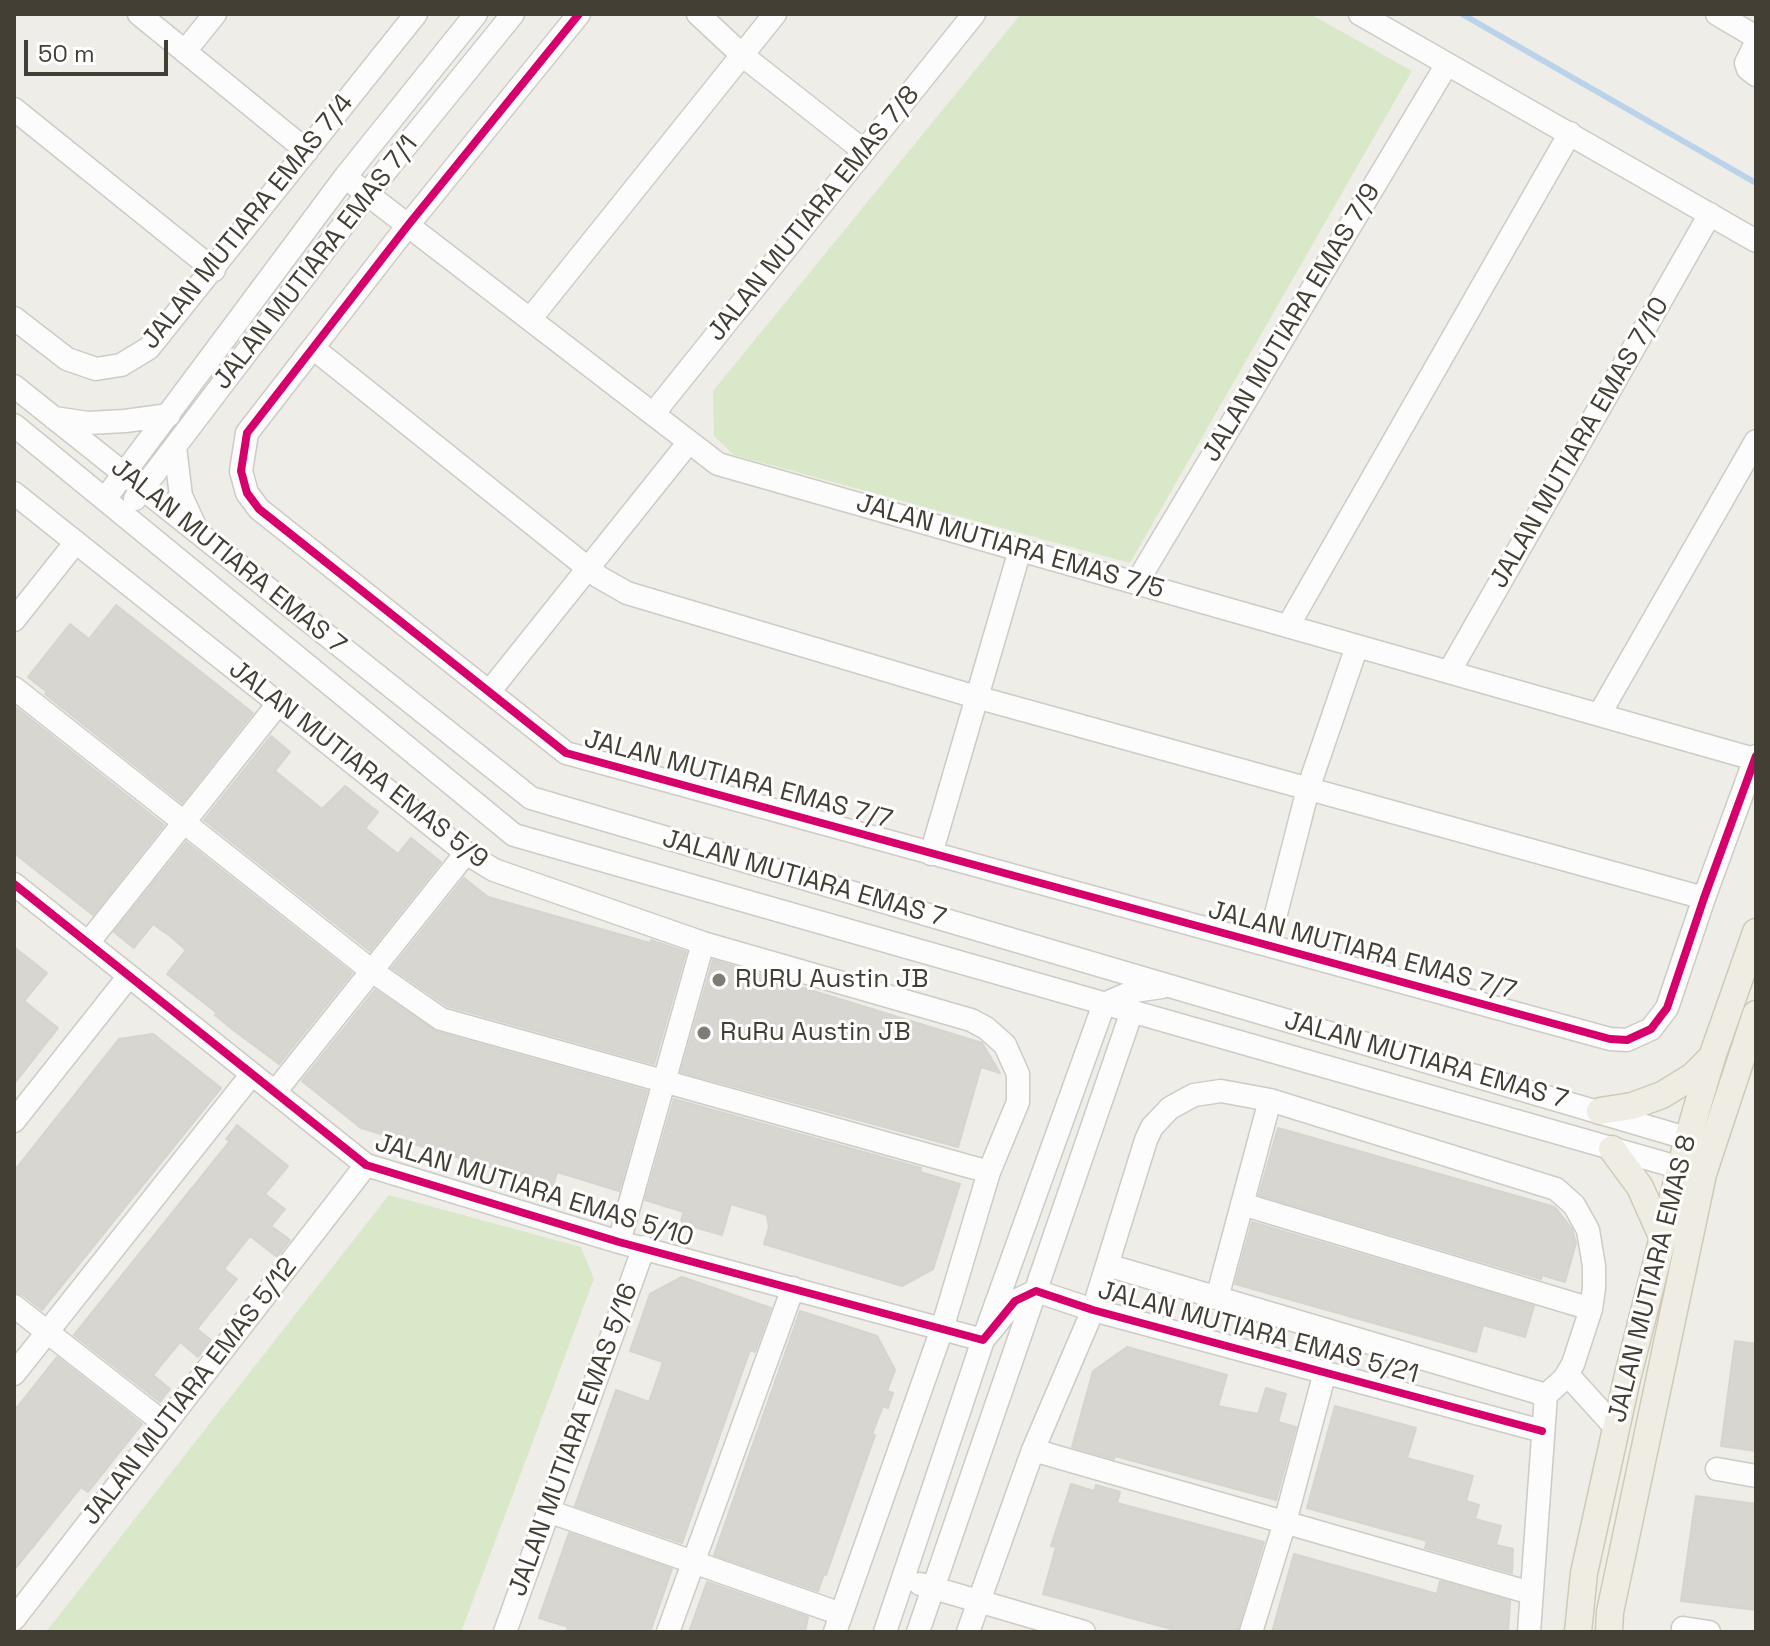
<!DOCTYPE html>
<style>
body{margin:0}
#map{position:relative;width:1770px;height:1646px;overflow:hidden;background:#eeede8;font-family:"Space Grotesk",sans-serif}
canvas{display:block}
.frame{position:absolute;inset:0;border:16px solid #433f35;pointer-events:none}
.scale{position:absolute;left:24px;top:40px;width:144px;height:36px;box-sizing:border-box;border:4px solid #433f35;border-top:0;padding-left:10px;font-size:24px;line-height:28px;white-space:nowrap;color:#433f35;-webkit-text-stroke:6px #fff;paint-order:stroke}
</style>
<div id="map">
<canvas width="1770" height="1646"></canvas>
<div class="frame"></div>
<div class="scale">50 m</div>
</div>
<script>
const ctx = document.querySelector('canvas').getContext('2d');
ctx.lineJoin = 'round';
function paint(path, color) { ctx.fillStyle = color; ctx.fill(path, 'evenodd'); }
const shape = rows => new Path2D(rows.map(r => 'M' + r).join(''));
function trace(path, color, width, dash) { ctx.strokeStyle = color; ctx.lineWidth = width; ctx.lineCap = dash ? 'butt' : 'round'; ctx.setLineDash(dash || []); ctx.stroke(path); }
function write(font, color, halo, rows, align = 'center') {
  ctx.font = font + ' "Space Grotesk",sans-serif'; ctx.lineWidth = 6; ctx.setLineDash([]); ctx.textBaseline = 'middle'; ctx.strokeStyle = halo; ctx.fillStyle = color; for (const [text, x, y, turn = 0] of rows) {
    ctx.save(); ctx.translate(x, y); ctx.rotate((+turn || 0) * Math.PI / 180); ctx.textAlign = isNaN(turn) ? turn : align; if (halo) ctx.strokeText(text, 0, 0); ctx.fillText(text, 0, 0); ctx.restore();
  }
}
paint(shape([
 [1021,14,1310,14,1412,71,1130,563,734,455,714,436,713,391],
 [389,1195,581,1247,594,1279,461,1632,46,1632]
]), '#d9e8c9');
trace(shape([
 [1462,14,1756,183]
]), '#bad3ea', 6);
const building = shape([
 [116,605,253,713,182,803,45,694,47,692,28,677,70,624,89,639,116,605],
 [14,706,164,825,93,915,14,853,14,706],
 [271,736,290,752,275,771,322,809,345,786,378,812,365,828,398,854,411,838,441,862,370,951,204,820,271,736],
 [186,842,352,973,279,1064,232,1029,215,1015,217,1013,167,974,186,950,170,936,153,924,134,948,114,932,186,842],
 [464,878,488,897,650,943,651,940,686,952,654,1064,447,1006,392,968,464,878],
 [14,947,47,973,24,1001,58,1028,14,1084,14,947],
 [713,960,982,1043,1000,1073,981,1067,958,1147,681,1072,713,960],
 [375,990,437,1032,647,1091,619,1191,557,1172,553,1186,361,1128,302,1081,375,990],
 [153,1034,221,1088,42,1310,23,1295,14,1292,14,1171,119,1039,153,1034],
 [674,1099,921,1168,920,1172,960,1184,933,1269,902,1286,764,1244,769,1227,767,1215,731,1204,722,1235,680,1223,684,1212,645,1200,674,1099],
 [237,1125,288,1166,265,1194,285,1209,271,1226,290,1240,277,1257,250,1236,224,1269,237,1279,197,1329,211,1340,198,1357,180,1342,153,1375,170,1389,160,1402,74,1335,230,1141,226,1139,237,1125],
 [1278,1128,1555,1207,1572,1229,1576,1243,1565,1282,1542,1275,1541,1279,1259,1195,1278,1128],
 [1252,1222,1534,1306,1525,1337,1483,1325,1476,1352,1235,1284,1252,1222],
 [682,1277,771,1308,755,1352,750,1350,682,1543,575,1506,616,1390,649,1402,663,1362,630,1351,650,1294,682,1277],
 [800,1311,877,1336,895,1370,887,1391,893,1393,888,1408,883,1406,872,1434,875,1435,826,1575,824,1574,818,1591,714,1555,800,1311],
 [1735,1341,1756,1344,1756,1451,1721,1446,1735,1341],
 [1127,1347,1227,1375,1218,1406,1258,1414,1266,1388,1286,1394,1278,1422,1296,1427,1276,1500,1115,1456,1114,1459,1072,1447,1093,1371,1127,1347],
 [57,1357,142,1424,88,1492,81,1487,14,1570,14,1411,57,1357],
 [1335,1406,1416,1428,1407,1458,1473,1476,1466,1501,1479,1505,1475,1519,1501,1526,1496,1545,1513,1549,1512,1573,1425,1548,1427,1541,1307,1508,1335,1406],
 [1071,1484,1094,1491,1096,1485,1120,1492,1117,1503,1264,1542,1237,1632,1182,1632,1043,1594,1056,1547,1051,1546,1071,1484],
 [1696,1496,1756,1504,1756,1610,1681,1601,1696,1496],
 [569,1533,672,1569,650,1632,567,1632,568,1627,539,1618,569,1533],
 [1294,1554,1437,1594,1440,1581,1510,1601,1508,1632,1272,1632,1294,1554],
 [707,1582,808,1617,805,1632,689,1632,707,1582]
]);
paint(building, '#d8d6d0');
trace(building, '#d6d4ce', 2);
const minor = shape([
 [139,14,307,151],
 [579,14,409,224,247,433,241,471,247,493,259,509,566,753,1610,1039,1627,1040,1651,1029,1667,1008,1704,898,1756,756],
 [698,14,742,55,864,151],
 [1360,14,1756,241],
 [1717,14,1756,37],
 [1756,43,1746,63,1748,69,1756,75],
 [185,51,215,14],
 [14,109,214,270],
 [345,177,718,464,1754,759],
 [14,318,67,359,96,369,121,365,149,348,416,14],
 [531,318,775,14],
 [313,348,599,577,627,593,976,697,1704,898],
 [14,386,531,798,1703,1143],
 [653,414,974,14],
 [54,418,88,423,125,421,169,415],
 [14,425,514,835,1695,1172],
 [175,447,181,496,195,526],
 [14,493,466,853,494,870,703,943,971,1020,986,1028,1005,1045,1018,1074,1018,1102,989,1172,942,1329,835,1632],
 [105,499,345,177,476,14],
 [135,499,367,194,513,14],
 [1137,582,1447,64],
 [14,620,76,542],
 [1288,626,1570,133],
 [1449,672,1710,214],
 [14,688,372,971,441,1019,989,1172],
 [489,692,689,442],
 [1599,715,1756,441],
 [931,854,1020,550],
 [14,884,366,1165,619,1242,983,1340,1015,1301,1036,1291,1093,1310,1542,1431],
 [88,943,278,704],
 [1268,945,1308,789,1357,646],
 [275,1092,466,853],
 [14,1121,129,976],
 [1242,1204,1591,1309],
 [619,1242,703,943],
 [1107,1265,1546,1395],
 [1217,1298,1270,1100],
 [14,1306,165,1424],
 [14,1374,252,1074],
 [1567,1374,1616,1428],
 [1033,1450,1531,1593],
 [1717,1469,1756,1476],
 [548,1511,841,1614],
 [920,1584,1084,1632],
 [14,1619,366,1165],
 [1683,1628,1709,1632],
 [505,1632,644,1247],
 [668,1632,793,1288],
 [885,1632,983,1340,1104,1004,1134,991,1162,987],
 [918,1632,1132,1011,1123,999],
 [968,1632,1033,1450,1093,1310,1146,1140,1152,1127,1170,1108,1194,1095,1221,1091,1270,1100,1556,1189,1574,1205,1588,1230,1594,1266,1594,1288,1591,1309,1573,1364,1564,1379,1546,1395,1529,1632],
 [1251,1632,1285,1522,1325,1372]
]);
const major = shape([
 [1600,1111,1632,1106,1662,1095,1693,1076,1712,1057],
 [1612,1149,1640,1187,1663,1239],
 [1578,1632,1584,1573,1627,1379,1688,1138,1712,1057,1756,932],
 [1609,1632,1610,1612,1703,1174,1756,1014]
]);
trace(minor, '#cccbc5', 25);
trace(major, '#cfcab6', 29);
trace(minor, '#fcfcfc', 22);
trace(major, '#efede3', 26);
trace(shape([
 [579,14,409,224,247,433,241,471,247,493,259,509,566,753,1610,1039,1627,1040,1651,1029,1667,1008,1704,898,1756,756],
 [14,884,366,1165,619,1242,983,1340,1015,1301,1036,1291,1093,1310,1542,1431]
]), '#d6006c', 8);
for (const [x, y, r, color] of [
 [719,980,8,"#7f7c74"],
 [704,1033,8,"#7f7c74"]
]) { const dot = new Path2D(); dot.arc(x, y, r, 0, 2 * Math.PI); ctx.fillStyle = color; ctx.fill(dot); trace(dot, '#fff', 3); }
write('26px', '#433f35', '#fff', [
 ["JALAN MUTIARA EMAS 7/8",814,214,-51],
 ["JALAN MUTIARA EMAS 7/4",248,222,-51],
 ["JALAN MUTIARA EMAS 7/1",316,263,-52],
 ["JALAN MUTIARA EMAS 7/9",1292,323,-59],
 ["JALAN MUTIARA EMAS 7/10",1580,443,-60],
 ["JALAN MUTIARA EMAS 7/5",1010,547,16],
 ["JALAN MUTIARA EMAS 7",228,557,39],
 ["JALAN MUTIARA EMAS 5/9",358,765,38],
 ["JALAN MUTIARA EMAS 7/7",738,780,15],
 ["JALAN MUTIARA EMAS 7",804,879,16],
 ["JALAN MUTIARA EMAS 7/7",1362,951,15],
 ["JALAN MUTIARA EMAS 7",1426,1061,16],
 ["JALAN MUTIARA EMAS 5/10",534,1191,17],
 ["JALAN MUTIARA EMAS 8",1653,1279,-76],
 ["JALAN MUTIARA EMAS 5/21",1258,1333,15],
 ["JALAN MUTIARA EMAS 5/12",190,1392,-52],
 ["JALAN MUTIARA EMAS 5/16",574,1440,-70]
]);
write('26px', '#433f35', '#fff', [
 ["RURU Austin JB",735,980],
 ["RuRu Austin JB",720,1033]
], 'left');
</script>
